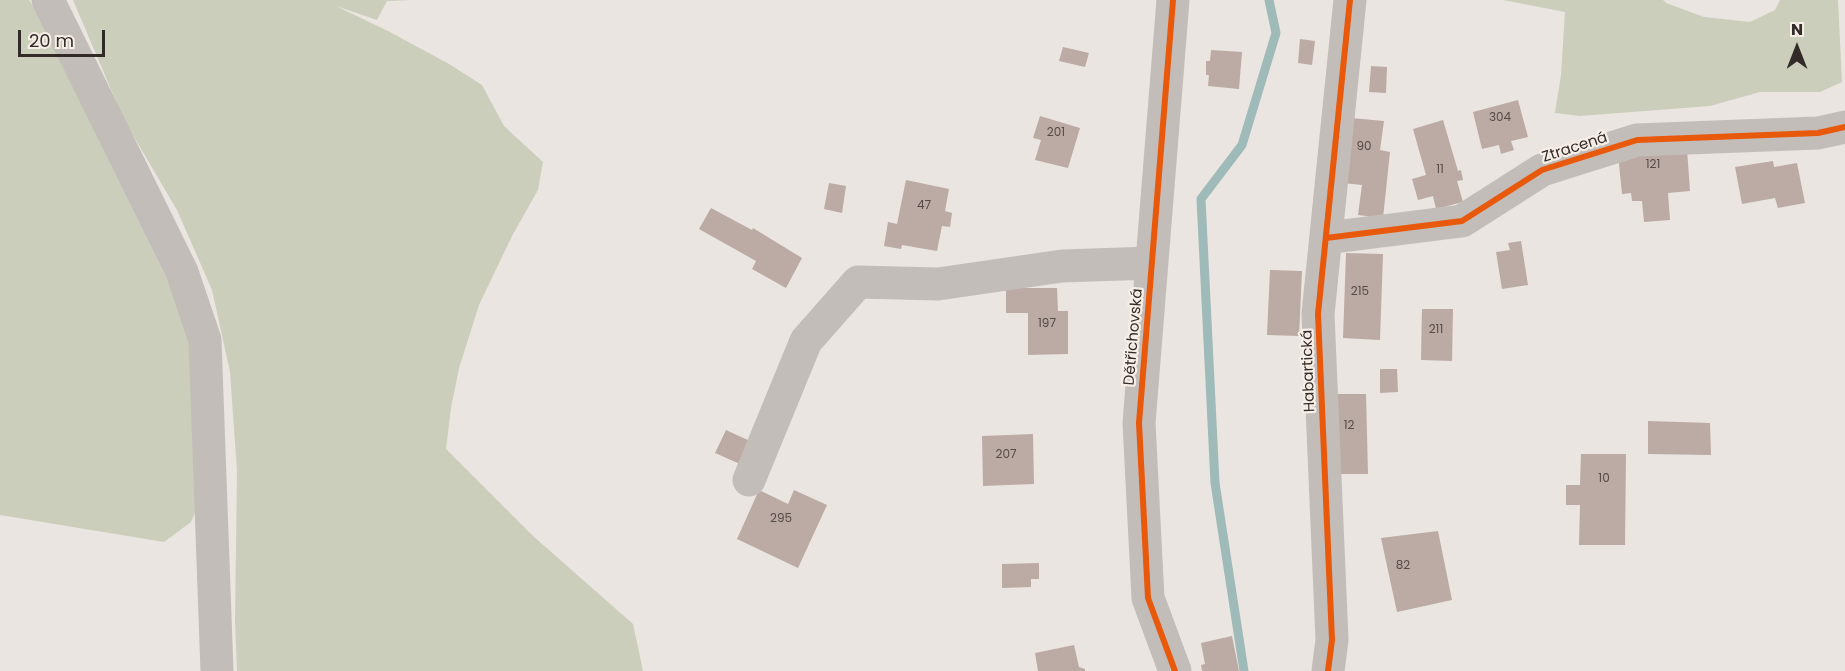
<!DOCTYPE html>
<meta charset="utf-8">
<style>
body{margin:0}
#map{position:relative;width:1845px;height:671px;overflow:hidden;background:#eae5e0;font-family:Poppins,sans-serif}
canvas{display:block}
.north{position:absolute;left:1767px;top:18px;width:60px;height:60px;-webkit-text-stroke:4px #f7efe7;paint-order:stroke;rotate:0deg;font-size:16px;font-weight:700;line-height:24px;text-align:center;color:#332b28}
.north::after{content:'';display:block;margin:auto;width:21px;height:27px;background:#332b28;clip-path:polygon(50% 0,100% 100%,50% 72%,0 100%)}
.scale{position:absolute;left:18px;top:30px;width:87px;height:27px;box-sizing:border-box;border:3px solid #332b28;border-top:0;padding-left:8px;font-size:18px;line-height:21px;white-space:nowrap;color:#332b28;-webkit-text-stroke:4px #f7efe7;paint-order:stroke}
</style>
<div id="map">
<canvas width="1845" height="671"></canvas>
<div class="north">N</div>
<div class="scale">20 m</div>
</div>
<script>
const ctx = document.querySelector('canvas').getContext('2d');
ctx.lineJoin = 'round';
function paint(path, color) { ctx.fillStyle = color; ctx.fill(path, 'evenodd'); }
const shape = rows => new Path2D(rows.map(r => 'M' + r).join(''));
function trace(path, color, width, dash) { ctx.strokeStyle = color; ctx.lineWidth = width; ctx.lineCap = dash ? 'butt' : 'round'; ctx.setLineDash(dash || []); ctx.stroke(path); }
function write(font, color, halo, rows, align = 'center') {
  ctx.font = font + ' Poppins,sans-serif'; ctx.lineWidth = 4.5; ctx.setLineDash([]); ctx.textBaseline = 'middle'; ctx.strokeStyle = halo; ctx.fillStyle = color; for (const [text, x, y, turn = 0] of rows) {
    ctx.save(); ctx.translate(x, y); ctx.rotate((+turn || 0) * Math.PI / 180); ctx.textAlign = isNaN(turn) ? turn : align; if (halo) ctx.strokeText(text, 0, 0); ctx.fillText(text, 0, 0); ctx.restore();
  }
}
paint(shape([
 [0,0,29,0,36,11,193,332,204,492,191,522,164,542,0,515],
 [73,0,412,0,387,1,377,20,336,6,390,32,449,64,482,85,504,126,543,162,538,190,512,236,479,305,459,368,451,408,446,449,533,536,633,624,643,671,237,671,235,621,237,471,230,372,212,290,177,210,124,120],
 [1503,0,1663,0,1666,3,1704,17,1750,22,1775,10,1780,0,1838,0,1842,82,1820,92,1760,92,1710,106,1580,116,1555,113,1561,75,1565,12]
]), '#cbcebb');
trace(shape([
 [1244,671,1215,483,1201,199,1242,145,1276,33,1269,0]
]), '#9ebab9', 9);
paint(shape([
 [1300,39,1315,41,1312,65,1298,63],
 [1063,47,1089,53,1085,67,1059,61],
 [1211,50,1242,52,1239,89,1208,86,1209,75,1206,75,1206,61,1210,61],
 [1371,66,1387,67,1386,93,1369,92],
 [1518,100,1528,137,1511,141,1514,150,1501,154,1499,145,1482,149,1473,112],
 [1040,116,1080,128,1068,168,1035,160,1041,140,1033,138],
 [1351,118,1384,121,1380,150,1390,152,1383,218,1358,215,1362,185,1343,183],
 [1443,120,1458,171,1461,170,1463,180,1457,181,1463,202,1436,209,1433,196,1418,200,1412,179,1426,175,1413,129],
 [1687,149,1690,191,1668,193,1670,220,1644,222,1642,201,1632,201,1631,193,1622,194,1618,154],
 [1773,161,1774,167,1797,163,1805,203,1778,208,1775,198,1742,204,1735,167],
 [906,180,949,189,945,211,952,213,950,227,942,226,937,251,902,245,901,249,884,246,888,222,897,224],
 [829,183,846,186,842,213,824,209],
 [711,208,752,230,753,228,802,258,786,288,752,269,756,261,699,229],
 [1521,241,1528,285,1502,289,1496,252,1510,250,1508,243],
 [1346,253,1383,254,1380,340,1343,338],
 [1270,270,1302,271,1299,336,1267,335],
 [1006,288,1057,288,1058,311,1068,311,1068,354,1028,355,1028,313,1006,313],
 [1422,309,1453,309,1452,361,1421,360],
 [1380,369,1397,369,1398,392,1380,393],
 [1335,394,1366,394,1368,474,1337,474],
 [1648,421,1710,423,1711,455,1648,454],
 [726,430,750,441,740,464,715,453],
 [1033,434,1034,484,983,486,982,436],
 [1581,454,1626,454,1625,545,1579,545,1580,505,1566,505,1566,485,1580,485],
 [759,490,788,504,794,490,827,505,798,568,737,539],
 [1438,531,1452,600,1397,612,1381,538],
 [1039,563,1039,579,1031,579,1031,587,1002,588,1002,564],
 [1232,636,1239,671,1202,671,1201,665,1205,664,1201,643],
 [1074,645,1079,667,1085,669,1085,671,1038,671,1035,653]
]), '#bcaaa4');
trace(shape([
 [48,0,182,272,205,340,217,671],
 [1173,0,1139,423,1148,598,1175,671],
 [1326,238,1462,221,1542,170,1637,140,1818,133,1845,127],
 [749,480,806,341,858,282,938,284,1062,266,1151,263],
 [1328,671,1332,640,1318,314,1350,0]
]), '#c3bdb9', 33);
trace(shape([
 [1173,0,1139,423,1148,598,1175,671],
 [1326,238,1462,221,1542,170,1637,140,1818,133,1845,127],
 [1328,671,1332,640,1318,314,1350,0]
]), '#e8590c', 6);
write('12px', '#554b47', null, [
 ["304",1500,118],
 ["201",1056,133],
 ["90",1364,147],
 ["121",1653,165],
 ["11",1440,170],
 ["47",924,206],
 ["215",1360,292],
 ["197",1047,324],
 ["211",1436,330],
 ["12",1349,426],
 ["207",1006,455],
 ["10",1604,479],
 ["295",781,519],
 ["82",1403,566]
]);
write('15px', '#332b28', '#f7efe7', [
 ["Ztracená",1575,148,-18],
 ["Dětřichovská",1134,337,-85],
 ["Habartická",1309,371,-92]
]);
</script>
